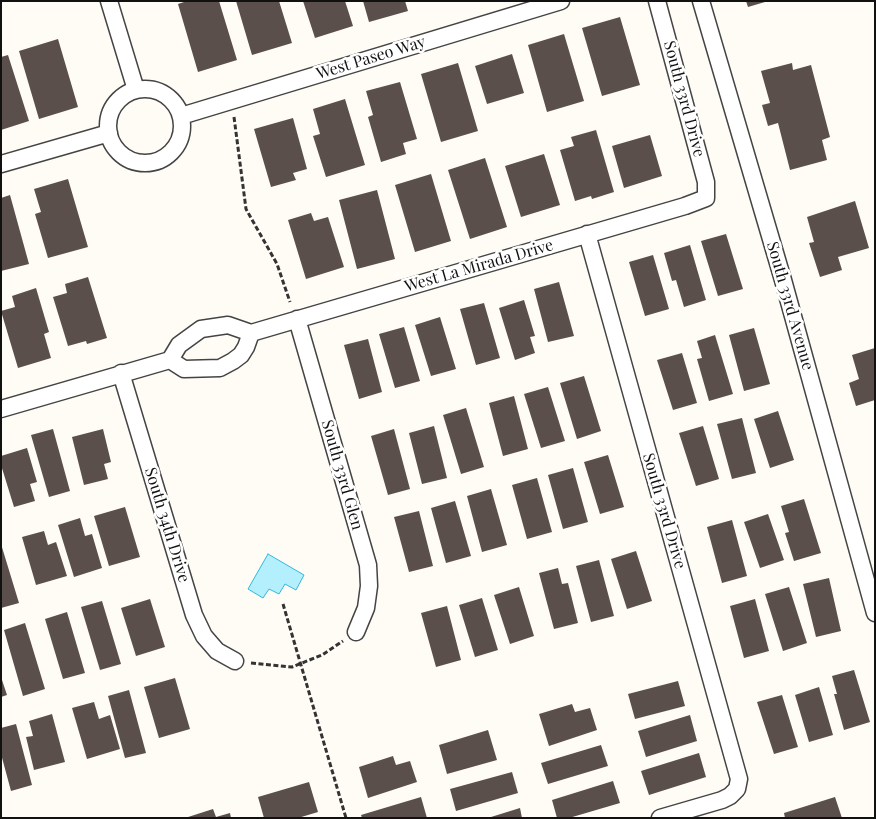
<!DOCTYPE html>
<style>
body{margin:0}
#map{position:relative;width:876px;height:819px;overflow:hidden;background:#fffbf5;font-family:"Playfair Display",serif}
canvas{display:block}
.frame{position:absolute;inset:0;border:2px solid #111;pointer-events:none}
</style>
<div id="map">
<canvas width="876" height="819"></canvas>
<div class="frame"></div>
</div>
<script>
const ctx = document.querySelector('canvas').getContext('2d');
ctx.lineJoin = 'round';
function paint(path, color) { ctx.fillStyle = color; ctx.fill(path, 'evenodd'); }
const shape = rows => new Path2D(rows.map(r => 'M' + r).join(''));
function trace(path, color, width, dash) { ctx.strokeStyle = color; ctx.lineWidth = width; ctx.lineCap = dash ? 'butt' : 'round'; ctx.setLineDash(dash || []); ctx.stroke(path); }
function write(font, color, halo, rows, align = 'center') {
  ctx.font = font + ' "Playfair Display",serif'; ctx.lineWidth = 5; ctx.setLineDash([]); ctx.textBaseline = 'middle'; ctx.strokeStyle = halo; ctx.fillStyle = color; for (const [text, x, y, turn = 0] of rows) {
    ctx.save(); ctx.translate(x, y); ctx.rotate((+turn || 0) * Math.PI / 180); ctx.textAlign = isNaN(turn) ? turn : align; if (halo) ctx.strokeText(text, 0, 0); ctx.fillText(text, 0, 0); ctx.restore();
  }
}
const water = shape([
 [268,554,304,575,296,590,285,584,279,594,269,589,263,598,248,589,268,554]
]);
paint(water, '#b3effc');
trace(water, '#32b8dc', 1);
paint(shape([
 [187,1,219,1,237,60,198,72,178,4],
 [236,1,279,1,292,43,252,55],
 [303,1,345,1,353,26,315,38],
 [363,1,405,1,408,11,369,22],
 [746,1,765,1,765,2,748,7],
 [620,17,640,85,602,96,582,28],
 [564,34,584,101,547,112,528,45],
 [58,39,78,107,39,119,19,51],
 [512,54,524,93,487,104,475,66],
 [8,55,29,121,1,130,1,57],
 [458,63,478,131,441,142,421,74],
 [792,63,793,70,811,65,830,137,822,140,827,160,790,170,778,123,768,126,762,105,770,103,761,71],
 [400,82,417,139,403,143,406,154,381,162,368,117,373,115,366,91],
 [345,99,365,165,326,177,313,136,320,134,313,109],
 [293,118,307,169,293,173,296,180,271,187,254,129],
 [596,130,614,192,592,199,591,196,575,201,560,150,574,146,571,137],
 [650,135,662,176,624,188,612,146],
 [544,154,560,205,521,217,505,166],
 [485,158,507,227,470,239,448,170],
 [431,174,451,241,415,252,395,185],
 [68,179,88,247,48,258,35,214,41,212,34,189],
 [377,190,395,259,357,269,339,200],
 [10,195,29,264,1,271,1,198],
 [855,201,869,248,838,257,842,270,820,277,809,243,814,242,807,217],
 [311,213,314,221,328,217,344,267,306,279,288,220],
 [726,234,743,289,718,296,701,241],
 [690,245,706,300,684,307,676,280,672,281,664,253],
 [653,255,669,309,645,316,629,262],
 [88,277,107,338,87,344,86,341,68,346,53,297,67,293,65,284],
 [559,282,574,336,548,342,534,289],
 [36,288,49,332,44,334,51,358,18,368,1,311,15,307,12,296],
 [524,300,535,336,530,337,535,353,515,360,499,308],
 [484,303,500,358,476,365,460,309],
 [440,317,456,369,431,376,415,325],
 [404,327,420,381,395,388,379,334],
 [754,328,770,384,744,391,729,335],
 [715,335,733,394,709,401,697,359,702,358,697,341],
 [368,339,382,392,359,399,344,345],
 [875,348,875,400,856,406,849,383,859,379,852,355],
 [682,353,697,403,673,410,657,360],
 [584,376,601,431,577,439,560,383],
 [548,387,565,441,541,448,524,394],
 [514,396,528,449,503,456,489,403],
 [466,408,484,467,461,474,443,415],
 [778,411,794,460,770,468,754,419],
 [742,418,756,473,732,479,717,424],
 [434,426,447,478,422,484,409,433],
 [703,426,719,479,696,486,679,433],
 [53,429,70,491,49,497,31,435],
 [103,429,111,462,104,464,108,479,84,485,72,437],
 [394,429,410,489,388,495,371,436],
 [27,448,37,482,30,484,35,501,14,507,1,465,1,456],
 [608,455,624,507,600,514,584,462],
 [573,468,588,522,563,529,548,475],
 [537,478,552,532,527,539,512,485],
 [491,489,507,545,482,552,467,496],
 [804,499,821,553,794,561,785,533,789,532,781,506],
 [455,501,471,556,446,563,431,508],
 [125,507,140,557,109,566,94,516],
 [419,511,433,566,409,572,394,517],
 [768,514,784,560,760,568,744,522],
 [80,518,85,536,92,534,102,568,74,577,58,525],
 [732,520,747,576,722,583,707,527],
 [44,531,48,545,56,542,67,576,36,585,22,537],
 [1,544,19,603,1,608],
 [636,551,652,601,627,609,611,559],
 [599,560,614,616,591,622,576,566],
 [558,568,562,584,568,583,578,623,554,629,539,573],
 [829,578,841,631,816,637,803,584],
 [519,587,534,636,510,644,494,595],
 [789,587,807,643,783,651,765,594],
 [482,598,498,650,475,657,459,605],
 [150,599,165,647,136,656,121,608],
 [755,599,769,651,744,658,730,606],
 [102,601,121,664,100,670,81,607],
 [447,606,461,660,436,667,421,613],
 [67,612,85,673,63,679,45,619],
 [25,623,45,689,23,696,4,630],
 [854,670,870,722,844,730,834,694,837,694,832,676],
 [1,677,7,695,1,697],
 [175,678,190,729,159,738,144,687],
 [678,681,685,706,635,719,628,694],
 [819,687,833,735,809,742,795,695],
 [129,690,146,753,125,758,108,696],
 [782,695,798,747,774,754,757,702],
 [94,702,99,719,110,715,120,749,87,759,72,708],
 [572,704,575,712,590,708,597,730,549,746,539,714],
 [52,714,65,762,34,770,26,737,33,736,29,721],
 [690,715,697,741,646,757,638,731],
 [16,724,32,785,11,791,1,754,1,728],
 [488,730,497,760,447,774,439,745],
 [601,745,608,766,548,784,541,763],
 [699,753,706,777,649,795,641,771],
 [393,756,396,765,410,761,417,782,368,798,359,767],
 [512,772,518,793,456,811,450,789],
 [613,781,620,803,569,818,557,818,552,800],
 [309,782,318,812,298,818,264,818,258,797],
 [421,797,427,818,362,818,361,815],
 [835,797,842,818,785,818,784,813],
 [520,808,522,818,491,818,491,817],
 [213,809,216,817,230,813,231,818,185,818]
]), '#5b4f4c');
const street = shape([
 [109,1,136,90],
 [701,1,783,280,875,613],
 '108 126a37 37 0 1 1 74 0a37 37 0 1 1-74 0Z',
 [181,116,561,1],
 [1,164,109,133],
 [587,234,739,779,737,789,730,796,722,800,660,818],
 [297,319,368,565,369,586,366,608,356,632],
 [170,360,184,369,220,368,233,361,241,355,246,347,251,333],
 [121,373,194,615,204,636,217,651,235,661],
 [1,409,170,360,179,345,201,329,228,325,251,333,685,206,706,198,706,182,657,1]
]);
trace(street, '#444', 19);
trace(shape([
 [234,117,246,209,277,264,290,302],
 [283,604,346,818],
 [251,663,292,667,322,655,343,641]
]), '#333', 3, [5, 2.5]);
trace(street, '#fff', 16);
write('16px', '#111', '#fff', [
 ["West Paseo Way",371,58,-17],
 ["South 33rd Drive",684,99,75],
 ["West La Mirada Drive",479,266,-16],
 ["South 33rd Avenue",790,306,74],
 ["South 33rd Glen",342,475,74],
 ["South 33rd Drive",664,511,74],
 ["South 34th Drive",167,525,73]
]);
</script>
